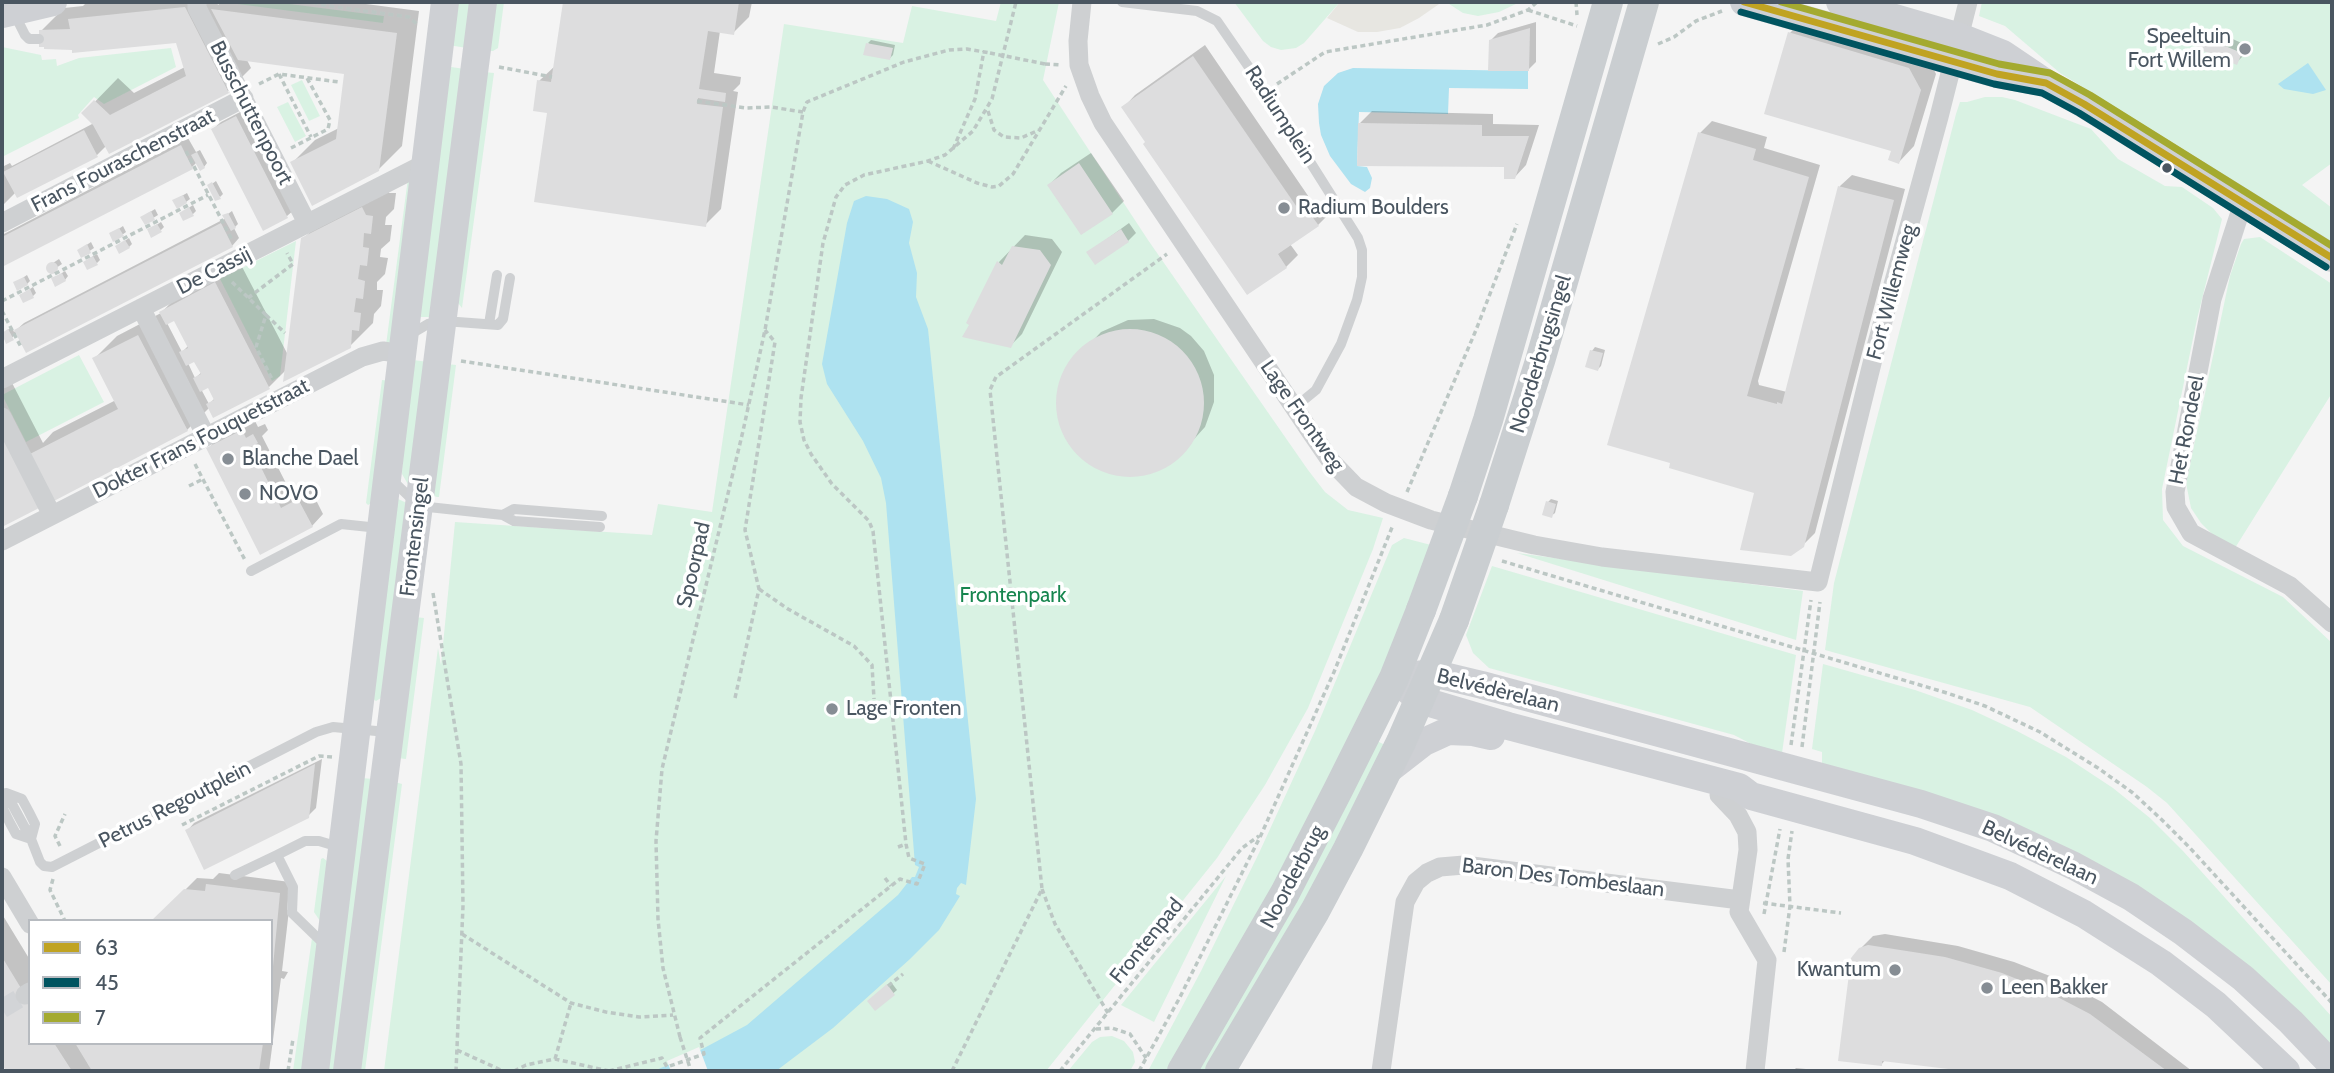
<!DOCTYPE html>
<meta charset="utf-8">
<style>
body{margin:0}
#map{position:relative;width:2334px;height:1073px;overflow:hidden;background:#f4f4f4;font-family:Cabin,sans-serif}
canvas{display:block}
.frame{position:absolute;inset:0;border:4px solid #4a5661;pointer-events:none}
.legend{position:absolute;left:28px;top:919px;width:245px;height:126px;box-sizing:border-box;background:#fff;border:2px solid #b7bbc0;margin:0;padding:9px 12px;list-style:none;font-size:21px;color:#4a5661}
.legend li{display:flex;align-items:center;gap:14px;height:35px}
.legend b{width:35px;border:2px solid #b7bbc0}
</style>
<div id="map">
<canvas width="2334" height="1073"></canvas>
<div class="frame"></div>
<ul class="legend">
<li><b style="height:9px;background:#c0a322"></b>63</li>
<li><b style="height:9px;background:#005460"></b>45</li>
<li><b style="height:9px;background:#a4aa30"></b>7</li>
</ul>
</div>
<script>
const ctx = document.querySelector('canvas').getContext('2d');
ctx.lineJoin = 'round';
function paint(path, color) { ctx.fillStyle = color; ctx.fill(path, 'evenodd'); }
const shape = rows => new Path2D(rows.map(r => 'M' + r).join(''));
function trace(path, color, width, dash) { ctx.strokeStyle = color; ctx.lineWidth = width; ctx.lineCap = dash ? 'butt' : 'round'; ctx.setLineDash(dash || []); ctx.stroke(path); }
function write(font, color, halo, rows, align = 'center') {
  ctx.font = font + ' Cabin,sans-serif'; ctx.lineWidth = 7; ctx.setLineDash([]); ctx.textBaseline = 'middle'; ctx.strokeStyle = halo; ctx.fillStyle = color; for (const [text, x, y, turn = 0] of rows) {
    ctx.save(); ctx.translate(x, y); ctx.rotate((+turn || 0) * Math.PI / 180); ctx.textAlign = isNaN(turn) ? turn : align; if (halo) ctx.strokeText(text, 0, 0); ctx.fillText(text, 0, 0); ctx.restore();
  }
}
paint(shape([
 [222,2,274,2,384,16,383,23],
 [452,2,473,2,467,48,448,45],
 [493,2,504,2,498,48,493,51,488,51],
 [1001,2,1059,2,1043,80,1148,240,1308,470,1325,492,1348,510,1383,518,1373,549,1308,708,1265,785,1217,858,1046,1071,384,1071,438,648,441,665,455,522,652,535,658,504,712,512,784,24,903,43,912,6,996,21],
 [1234,2,1340,2,1304,43,1296,48,1281,50,1271,47,1263,41],
 [1446,2,1520,2,1499,12,1478,16,1463,13],
 [1982,2,2332,2,2332,163,2302,185,2332,208,2332,249,2201,160,2060,73,2005,26,1979,16],
 [2,47,41,55,42,60,56,59,57,66,79,58,171,48,176,67,104,104,94,97,78,115,79,118,2,157],
 [444,66,465,69,433,317,420,317],
 [484,72,494,73,462,308,458,303],
 [302,80,320,116,309,121,291,85],
 [1985,97,2002,97,2015,100,2091,129,2118,159,2165,186,2182,187,2213,208,2222,219,2197,319,2162,489,2163,520,2183,546,2283,597,2332,643,2332,985,2167,803,2147,787,2030,707,1825,650,1834,583,1956,114,1960,102,1967,102],
 [288,102,306,136,295,142,277,107],
 [420,170,397,346,386,345,408,178],
 [2260,237,2332,284,2332,393,2235,548,2212,534,2201,523,2191,508,2186,483,2230,276,2241,244,2244,239],
 [296,241,280,376,272,381,220,279],
 [79,355,104,402,26,442,2,395],
 [406,359,428,362,409,486,402,474],
 [447,364,456,365,439,497,437,497,434,496],
 [382,380,392,381,373,502,368,505,366,503],
 [398,499,409,504,381,698,376,701,373,699],
 [1404,538,1431,545,1406,620,1316,812,1172,1071,1148,1071,1201,971,1259,853,1315,731,1392,545],
 [1517,553,1803,591,1796,640],
 [1492,566,1796,655,1782,753,1757,747,1734,735,1489,668,1473,653,1466,635],
 [415,617,424,618,406,759,397,758],
 [1823,664,1915,690,1972,710,2017,731,2066,757,2113,788,2150,818,2183,851,2332,1017,2332,1048,2207,936,1822,765,1822,752,1812,749],
 [1375,740,1387,746,1324,871,1206,1071,1197,1071],
 [362,778,373,779,337,1071,323,1071],
 [395,782,402,784,365,1071,357,1071],
 [323,858,330,863,320,921,314,912,321,859],
 [1226,876,1154,1022,1121,1005],
 [312,938,317,944,303,1071,293,1071],
 [1112,1036,1124,1041,1133,1052,1135,1062,1130,1071,1068,1071,1092,1042,1100,1037]
]), '#d9f2e3');
paint(shape([
 [1340,2,1442,2,1419,18,1400,28,1377,32,1358,32,1327,18]
]), '#e7e6e1');
paint(shape([
 [2308,63,2326,90,2313,94,2284,89,2278,84],
 [1353,68,1528,71,1528,89,1449,88,1448,114,1359,112,1357,166,1367,167,1372,178,1370,188,1365,192,1351,184,1330,156,1321,135,1319,123,1318,104,1324,86,1338,73],
 [866,196,887,199,909,209,913,222,909,243,917,273,916,297,928,329,976,799,966,885,961,883,957,888,956,894,960,896,939,930,910,959,833,1028,776,1071,654,1071,693,1054,747,1025,898,895,912,877,915,877,919,867,915,865,886,503,881,478,863,441,827,384,822,364,847,223,854,201]
]), '#aee2f0');
paint(shape([
 [699,1047,708,1071,671,1071,667,1061]
]), '#f4f4f4');
paint(shape([
 [87,2,217,2,218,5,221,2,351,2,419,11,402,146,378,170,292,163,315,140,339,128,346,73,247,60,251,68,228,91,106,146,97,155,16,192,2,206,2,167,10,163,12,166,94,123,84,113,118,78,134,93,185,67,178,41,73,48,41,31,64,8,83,6],
 [565,2,752,2,749,17,733,33,720,31,714,73,741,77,740,84,733,91,738,92,721,209,705,225,549,112,539,81,556,65],
 [1805,17,1925,52,1936,74,1914,146,1899,162,1893,150,1790,33],
 [1536,22,1536,62,1528,70,1490,41,1498,33],
 [2211,29,2248,46,2244,55,2236,63,2203,37],
 [871,40,895,45,893,55,890,58,868,43],
 [1205,45,1315,206,1321,202,1330,213,1318,225,1290,244,1298,255,1286,267,1248,292,1124,107,1135,95],
 [244,110,295,209,287,216,264,228,213,129,221,122],
 [1372,111,1493,114,1493,124,1539,125,1526,165,1514,178,1506,166,1360,123],
 [1712,121,1767,137,1764,148,1820,165,1758,381,1759,385,1787,392,1840,186,1852,175,1905,189,1815,533,1803,545,1757,492,1700,133],
 [188,138,196,152,200,150,207,163,204,167,197,162,192,167,2,265,2,235],
 [1091,153,1124,201,1112,213,1049,185,1061,173],
 [216,181,223,194,220,197,209,186],
 [386,185,389,193,396,193,394,209,386,217,385,225,392,225,390,241,381,249,380,257,388,258,385,274,377,282,377,290,383,290,381,306,374,314,373,323,350,346,286,370,269,387,214,416,210,407,187,430,2,525,2,383,10,379,43,443,53,432,116,400,94,359,117,336,161,313,184,289,239,261,288,355,303,239,326,216],
 [175,319,188,346,182,352,167,323],
 [195,359,202,372,195,378,188,363],
 [209,385,215,398,209,404,201,389],
 [187,193,190,199,186,202,178,198],
 [193,205,196,211,193,214,181,213],
 [155,209,158,215,145,223,142,217],
 [232,211,238,224,234,228,239,238,232,246,18,333,6,342,2,334,6,331,12,327,14,332,24,323,226,218,225,216],
 [161,222,164,227,161,230,149,230],
 [1129,223,1136,233,1128,241,1089,252],
 [123,226,126,232,122,235,111,234],
 [1025,235,1052,239,1062,252,1022,334,1010,346,999,262],
 [129,238,132,244,129,247,117,246],
 [91,242,94,248,82,256,79,250],
 [97,254,100,260,97,263,88,259],
 [59,259,62,264,50,272,47,267],
 [65,271,68,276,65,280,53,279],
 [27,275,30,281,27,284,15,283],
 [33,287,36,293,33,296,21,295],
 [1154,319,1180,328,1191,336,1204,351,1214,375,1214,402,1205,427,1175,460,1150,472,1121,474,1093,464,1071,444,1062,424,1059,395,1068,367,1101,332,1128,320],
 [1595,347,1605,350,1601,366,1598,369,1592,351],
 [254,419,258,427,265,424,268,430,262,436,293,497,310,488,323,514,312,526,260,553,208,449,219,437],
 [1551,499,1558,501,1555,513,1551,516,1548,502],
 [322,759,316,808,308,816,187,831,194,823],
 [219,873,290,882,287,910,289,910,282,971,288,972,284,979,281,978,269,1071,8,1071,2,1061,2,914,30,960,30,1043,271,1043,271,921,154,921,197,878,213,879],
 [1885,934,1958,946,2014,962,2055,978,2102,1002,2192,1071,1980,1071,1886,1059,1881,1065,1860,949,1873,936],
 [891,982,897,990,875,1009,872,998],
 [1796,1068,1806,1069,1806,1071,1793,1071]
]), '#0003');
paint(shape([
 [563,2,739,2,734,35,708,31,699,89,726,93,725,102,698,98,697,104,723,107,706,227,534,202,547,113,533,111,537,80,551,82],
 [185,7,229,93,109,154,93,125,81,113,94,100,110,115,186,76,176,43,72,53,72,50,44,49,44,47,39,47,39,30,70,29,68,19],
 [211,9,397,33,379,171,312,206,290,162,336,139,344,74,238,60],
 [1530,28,1529,71,1488,71,1489,40],
 [1788,32,1909,68,1921,90,1899,164,1888,160,1891,151,1764,114],
 [2201,36,2242,53,2237,65,2196,48],
 [866,43,893,48,890,60,863,55],
 [1193,56,1303,216,1309,212,1319,226,1278,254,1287,268,1247,295,1143,144,1145,142,1121,107],
 [236,116,288,218,263,231,211,129],
 [1358,123,1482,125,1482,136,1529,136,1515,179,1504,179,1504,167,1357,166],
 [84,130,98,157,17,198,3,172],
 [1698,132,1756,149,1753,160,1809,177,1747,396,1777,404,1777,402,1782,404,1838,186,1894,200,1804,547,1791,556,1740,550,1754,493,1669,468,1670,463,1607,445],
 [181,145,193,169,2,267,2,237],
 [197,152,205,168,200,171,191,155],
 [1079,163,1113,214,1081,235,1047,185],
 [212,182,221,199,215,201,207,185],
 [183,195,187,203,177,209,172,200],
 [189,207,194,216,183,221,179,213],
 [362,207,366,215,373,216,371,234,364,233,363,247,369,248,367,266,360,265,358,279,365,281,363,299,356,298,354,312,361,313,359,331,352,330,351,348,283,382,301,238],
 [151,211,155,220,145,225,140,217],
 [228,213,236,228,231,231,222,215],
 [221,223,233,247,26,353,14,330],
 [157,224,162,232,151,238,147,229],
 [119,228,124,236,113,242,109,233],
 [1121,229,1129,242,1095,265,1086,252],
 [125,240,130,248,119,254,115,246],
 [87,244,91,253,81,258,77,250],
 [1012,246,1040,250,1051,265,1011,348,962,337,969,325,966,323,997,261,1002,265],
 [93,256,98,265,87,270,83,262],
 '46 268a6 6 0 1 1 12 0a6 6 0 1 1-12 0Z',
 [62,273,66,281,55,287,51,278],
 [24,277,28,285,17,291,13,282],
 [215,282,270,389,213,418,206,404,214,400,208,388,200,392,193,378,201,374,194,362,186,366,179,352,188,348,174,321,166,325,159,312],
 [30,289,34,298,23,303,19,295],
 [8,329,14,340,6,344,2,333],
 '1056 403a74 74 0 1 1 148 0a74 74 0 1 1-148 0Z',
 [138,335,188,431,52,502,28,455,118,409,92,358],
 [1590,350,1603,353,1598,371,1585,367],
 [2,430,41,507,2,527],
 [242,430,246,438,253,434,258,443,251,447,281,508,298,499,313,527,260,555,206,448],
 [1546,501,1556,504,1552,518,1542,515],
 [315,764,309,818,204,870,185,830],
 [206,884,280,893,273,966,271,966,271,921,151,921,184,889,205,891],
 [1868,945,1945,957,2002,973,2044,990,2090,1014,2167,1071,1965,1071,1882,1061,1882,1066,1838,1061,1851,958,1859,948],
 [2,957,30,1003,30,1043,54,1043,72,1071,6,1071,2,1064],
 [887,984,895,995,875,1011,867,1001],
 [75,1043,263,1043,259,1071,92,1071]
]), '#ddddde');
trace(shape([
 [2,1009,25,995]
]), '#d2d4d7', 19, [19, 10]);
trace(shape([
 [313,2,322,5,409,17,418,25],
 [1576,2,1577,15],
 [1528,10,1577,26],
 [1658,44,1674,37,1696,21,1722,11],
 [1045,64,1061,65],
 [499,67,552,77],
 [279,74,311,137],
 [259,84,279,74,339,82],
 [1277,84,1325,52,1487,25,1528,10,1537,2],
 [697,101,746,108,771,107,803,112],
 [988,111,994,130,1004,137,1021,138,1039,130],
 [291,148,328,129,330,120,307,78],
 [953,149,975,99,984,51],
 [186,151,232,240],
 [928,161,977,183,992,187,999,186,1013,174,1066,86],
 [232,282,266,315,256,347,273,381],
 [248,298,293,264,287,253],
 [2,301,208,195],
 [2,311,21,347],
 [266,315,285,333],
 [461,361,749,405],
 [195,464,245,560],
 [189,486,203,479],
 [1407,492,1476,330,1517,224],
 [1502,561,1947,693,1985,706,2040,732,2098,768,2133,793,2161,819,2190,848,2332,1003],
 [759,589,788,609,854,646,872,665,874,699],
 [433,593,461,764,463,906,456,1071],
 [735,698,759,589,745,530,775,342,765,330],
 [1791,745,1811,600],
 [1802,747,1820,602],
 [182,825,319,756,332,757],
 [60,846,55,836,65,814],
 [898,847,906,844],
 [885,878,891,886],
 [53,879,50,890,65,921],
 [1042,889,1055,924,1108,1013],
 [1763,903,1841,913],
 [1764,914,1780,829],
 [462,934,571,1003,606,1012,639,1017,673,1015],
 [1784,952,1790,906,1788,859,1792,831],
 [888,986,903,974],
 [1096,1029,1112,1028,1130,1034,1146,1058],
 [680,1037,663,968,658,919,656,841,662,769,743,431,765,330,803,112,807,102,904,62,949,50,967,49,990,53],
 [457,1050,503,1071],
 [555,1059,571,1003],
 [288,1071,293,1039],
 [514,1071,526,1065,555,1059,609,1071],
 [609,1071,662,1058,667,1067,704,1054,700,1038,891,886,900,879,917,884,925,864,909,858,906,844,873,531,869,521,832,484,811,454,804,440,800,422,801,398,823,243,836,197,845,185,864,175,928,161,945,155,973,131,992,99,1016,2],
 [952,1071,1042,889,990,390,996,377,1167,254],
 [1060,1071,1242,848,1259,836],
 [1139,1071,1179,999,1261,835,1334,672,1393,525]
]), '#bcc7c4', 3.5, [5, 3.5]);
trace(shape([
 [1122,2,1197,11,1217,21,1266,92,1358,238,1362,250,1362,277,1357,300,1341,344,1316,390,1294,408],
 [15,15,25,35,29,39,39,39],
 [489,324,497,275],
 [411,334,428,324,444,321,498,325,503,319,510,278],
 [393,481,419,506,503,515,514,521,600,527],
 [503,515,514,509,602,516],
 [251,571,341,524,379,528],
 [6,793,31,839,40,862,44,866,52,867,316,732,333,727,387,732],
 [6,793,22,799,29,812,35,824,31,839],
 [6,793,3,809,10,823,16,834,31,839],
 [235,875,277,855],
 [325,945,292,913,293,887,277,855,305,841,319,841,339,847]
]), '#ced0d2', 10);
trace(shape([
 [197,2,197,8,307,223],
 [1082,2,1078,41,1079,65,1090,96,1103,123,1310,431,1330,460,1356,487,1386,503,1431,520,1534,545,1602,557,1818,582,1877,343,1939,117,1968,2],
 [2243,203,2212,299,2175,492,2176,507,2191,533,2290,586,2332,623],
 [2,223,244,98],
 [141,308,206,436],
 [2,379,426,163],
 [2,417,52,515],
 [2,541,362,357,383,351,403,354],
 [1719,795,1738,815,1747,832,1748,850,1739,912,1767,960,1755,1071],
 [2,877,30,924],
 [25,995,30,992],
 [1381,1071,1405,902,1416,882,1427,873,1440,867,1464,865,1740,900]
]), '#ced0d2', 19);
trace(shape([
 [1744,2,1997,74,2035,81],
 [1840,2,1960,37,2003,54,2046,83,2084,104,2332,258],
 [2,14,53,2],
 [1394,678,1432,673,1482,685,1921,804,1993,828,2074,866,2131,897,2183,932,2243,978,2291,1022,2332,1065],
 [1402,685,1420,700,1508,726,1739,787,1751,796,1915,841,2010,876,2084,914,2161,963,2216,1005,2286,1071],
 [1388,770,1424,742,1448,731,1473,732,1491,736],
 [315,1071,445,2],
 [347,1071,483,2]
]), '#ced0d4', 28);
trace(shape([
 [1463,496,1488,420,1608,2],
 [1494,505,1540,361,1644,2],
 [1182,1071,1285,893,1338,790,1394,678,1421,610],
 [1220,1071,1315,911,1348,849,1401,742,1454,620]
]), '#caced1', 30);
trace(shape([
 [990,53,1045,64],
 [680,1037,691,1071]
]), '#bcc7c4', 3.5, [5, 3.5]);
trace(shape([
 [1421,610,1463,496],
 [1454,620,1494,505]
]), '#caced1', 30);
trace(shape([
 [1744,2,1997,74,2046,83,2084,104,2332,258]
]), '#c0a322', 7);
trace(shape([
 [1741,12,1994,84,2042,93,2079,113,2326,267]
]), '#005460', 7);
trace(shape([
 [1781,2,1999,64,2050,73,2090,95,2332,246]
]), '#a4aa30', 7);
for (const [x, y, r, color] of [
 [2245,49,7,"#868d94"],
 [2167,168,6,"#4a5661"],
 [1284,208,7,"#868d94"],
 [228,459,7,"#868d94"],
 [245,494,7,"#868d94"],
 [832,709,7,"#868d94"],
 [1895,970,7,"#868d94"],
 [1987,988,7,"#868d94"]
]) { const dot = new Path2D(); dot.arc(x, y, r, 0, 2 * Math.PI); ctx.fillStyle = color; ctx.fill(dot); trace(dot, '#fff', 2.5); }
write('21px', '#4a5661', '#fff', [
 ["Speeltuin",2231,37,"right"],
 ["Fort Willem",2231,61,"right"],
 ["Radium Boulders",1298,208],
 ["Blanche Dael",242,459],
 ["NOVO",259,494],
 ["Lage Fronten",846,709],
 ["Kwantum",1881,970,"right"],
 ["Leen Bakker",2001,988]
], 'left');
write('21px', '#4a5661', '#fff', [
 ["Busschuttenpoort",251,113,63],
 ["Radiumplein",1280,115,57],
 ["Frans Fouraschenstraat",123,161,-27],
 ["De Cassij",214,271,-27],
 ["Fort Willemweg",1892,292,-75],
 ["Noorderbrugsingel",1541,354,-73],
 ["Lage Frontweg",1302,416,55],
 ["Het Rondeel",2187,430,-79],
 ["Dokter Frans Fouquetstraat",201,439,-27],
 ["Frontensingel",415,537,-83],
 ["Spoorpad",694,565,-77],
 ["Belvédèrelaan",1498,691,14],
 ["Petrus Regoutplein",175,805,-27],
 ["Belvédèrelaan",2040,853,25],
 ["Noorderbrug",1293,877,-62],
 ["Baron Des Tombeslaan",1563,878,7],
 ["Frontenpad",1147,941,-51]
]);
write('21px', '#17864f', '#fff', [
 ["Frontenpark",1013,596]
]);
</script>
